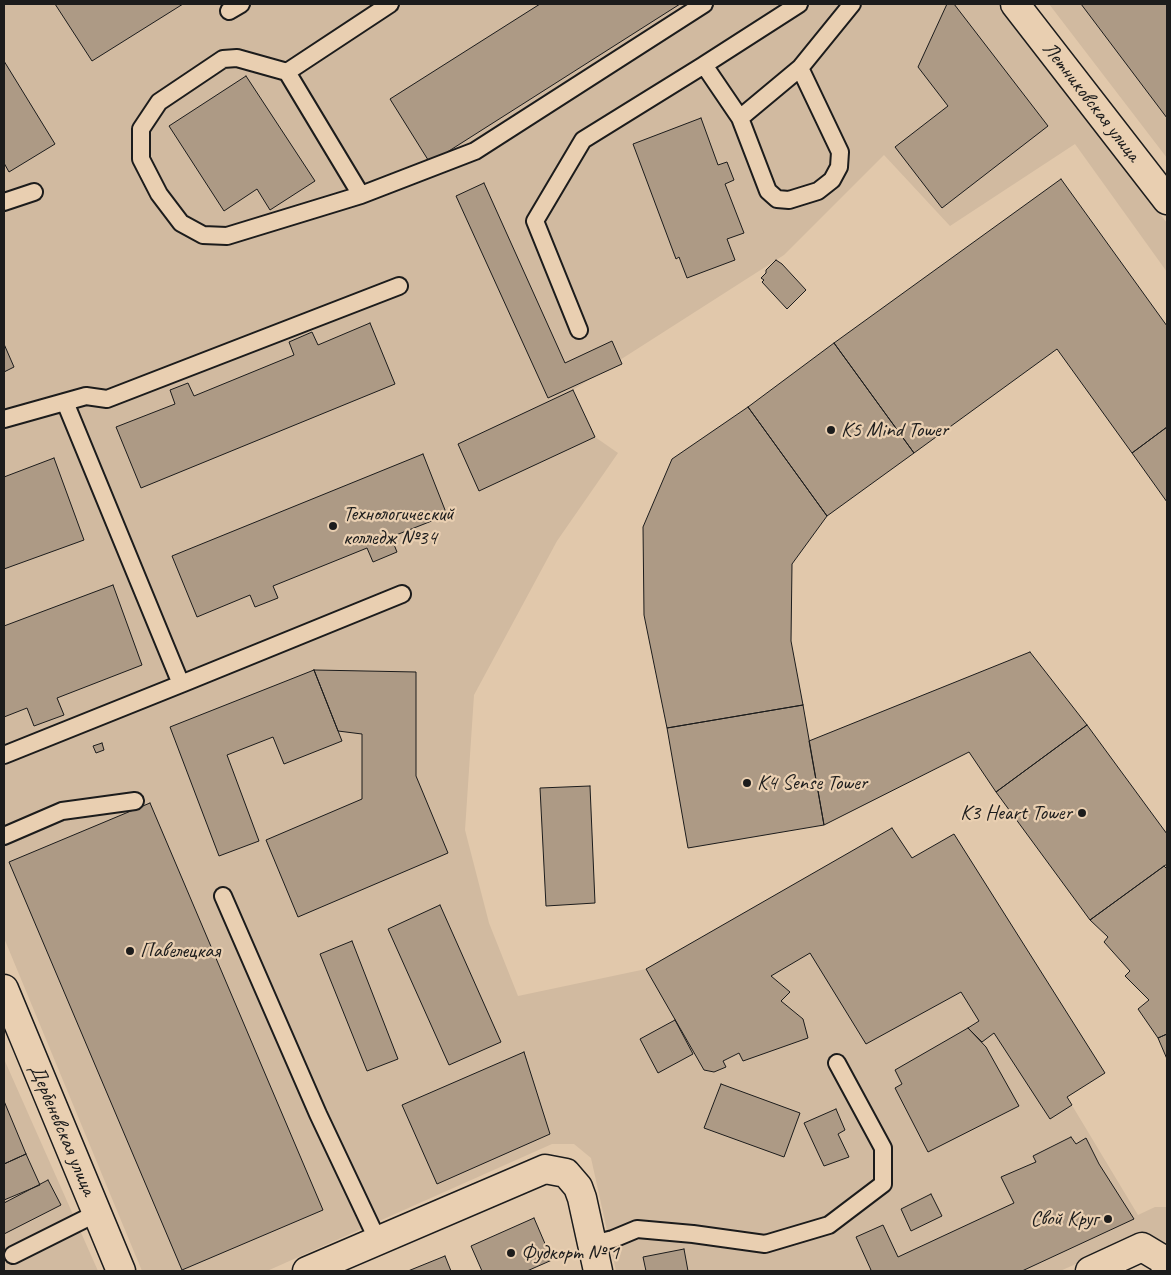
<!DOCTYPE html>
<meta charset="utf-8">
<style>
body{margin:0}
#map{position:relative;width:1171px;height:1275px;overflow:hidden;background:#e1c8ab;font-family:Caveat,sans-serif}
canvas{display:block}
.frame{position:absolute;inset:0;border:5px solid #1c1c1c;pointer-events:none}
</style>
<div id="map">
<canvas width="1171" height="1275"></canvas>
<div class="frame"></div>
</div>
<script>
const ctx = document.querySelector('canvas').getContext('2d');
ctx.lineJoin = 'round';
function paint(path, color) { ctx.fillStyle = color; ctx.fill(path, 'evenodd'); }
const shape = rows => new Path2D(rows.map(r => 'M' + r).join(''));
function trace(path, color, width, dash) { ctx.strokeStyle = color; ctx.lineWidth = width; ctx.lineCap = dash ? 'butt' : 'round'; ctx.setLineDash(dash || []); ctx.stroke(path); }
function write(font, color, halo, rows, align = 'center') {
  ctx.font = font + ' Caveat,sans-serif'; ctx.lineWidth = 4.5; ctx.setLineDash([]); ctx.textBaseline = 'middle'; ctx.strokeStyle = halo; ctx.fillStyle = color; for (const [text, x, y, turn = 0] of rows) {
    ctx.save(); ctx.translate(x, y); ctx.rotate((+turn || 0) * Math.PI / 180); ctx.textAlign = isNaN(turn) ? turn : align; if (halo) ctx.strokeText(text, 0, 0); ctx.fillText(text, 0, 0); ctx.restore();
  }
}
paint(shape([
 [4,4,1001,4,1059,85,1167,223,1167,272,1075,144,950,226,884,155,784,255,573,390,595,437,618,453,557,541,474,695,465,830,489,923,518,996,646,969,892,828,912,858,954,834,1105,1073,1067,1097,1138,1215,1155,1207,1167,1207,1167,1248,1165,1244,1147,1233,1060,1271,616,1271,591,1158,574,1144,552,1144,267,1271,142,1271,4,938],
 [1049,4,1167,4,1167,158],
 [4,1059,98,1271,4,1271]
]), '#d1baa0');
const building = shape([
 [55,4,183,4,92,61,55,4],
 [540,4,680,4,430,163,390,99,540,4],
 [947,4,954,4,1048,126,942,208,895,147,948,106,918,67,947,4],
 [1081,4,1167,4,1167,118,1081,4],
 [4,61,55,144,9,172,4,163,4,61],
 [246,76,315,181,270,210,257,189,224,211,169,126,246,76],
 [701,118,718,165,727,162,734,180,725,184,744,233,727,239,735,260,687,278,679,257,676,259,633,144,701,118],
 [1061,179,1167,326,1167,427,1132,453,1057,349,914,453,834,343,1061,179],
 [484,183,565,363,612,341,622,364,548,398,456,196,484,183],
 [776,260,782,264,806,290,787,309,762,282,764,280,761,278,766,273,766,270,776,260],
 [370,323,395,384,141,488,116,427,175,404,170,390,188,383,194,396,294,355,289,342,312,332,318,345,370,323],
 [834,343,914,453,827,516,748,407,834,343],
 [4,344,14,367,4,372,4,344],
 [573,390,595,437,479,491,458,444,573,390],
 [748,407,827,516,792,564,791,641,803,705,667,728,644,615,643,527,672,459,748,407],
 [1167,427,1167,502,1132,453,1167,427],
 [423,454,447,515,391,537,397,552,373,562,367,548,273,586,278,598,255,607,250,595,197,617,172,556,423,454],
 [54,458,84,540,4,569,4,477,54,458],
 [113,585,142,665,57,698,64,715,34,726,27,708,4,717,4,626,113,585],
 [1030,652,1087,725,996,792,969,752,824,825,809,741,1030,652],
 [314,670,416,672,416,776,448,853,298,917,266,840,362,799,362,734,338,731,314,670],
 [314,670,342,741,284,764,273,737,227,755,259,841,219,856,170,727,314,670],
 [803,705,824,825,688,848,667,728,803,705],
 [1087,725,1167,834,1167,864,1090,920,996,792,1087,725],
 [102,743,104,750,96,753,93,746,102,743],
 [590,786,595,903,546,906,540,788,590,786],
 [150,803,323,1210,182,1270,9,862,150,803],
 [892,828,912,858,954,834,1105,1073,1067,1097,1072,1105,1050,1119,994,1033,982,1042,968,1028,979,1021,961,992,866,1044,810,953,771,976,790,992,781,1001,803,1019,808,1038,743,1061,739,1053,723,1061,726,1067,714,1072,704,1070,646,969,892,828],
 [1164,866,1167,869,1167,1034,1158,1038,1138,1009,1149,1000,1125,976,1130,971,1104,942,1108,937,1090,920,1164,866],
 [440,905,501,1042,449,1065,388,929,440,905],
 [352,941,398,1059,367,1071,320,954,352,941],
 [675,1020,693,1054,658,1073,640,1039,675,1020],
 [968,1028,986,1047,1019,1106,928,1152,895,1088,902,1084,895,1070,968,1028],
 [1167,1034,1167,1059,1158,1038,1167,1034],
 [524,1052,550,1134,437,1184,402,1105,524,1052],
 [721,1084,800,1113,784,1157,704,1128,721,1084],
 [4,1101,26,1154,4,1164,4,1101],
 [836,1109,845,1130,838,1134,849,1157,824,1166,804,1123,836,1109],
 [1071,1137,1076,1144,1086,1138,1099,1164,1134,1219,1022,1271,868,1271,871,1270,856,1237,883,1225,898,1257,1014,1203,1001,1177,1036,1162,1033,1156,1071,1137],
 [26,1154,40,1185,4,1200,4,1164,26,1154],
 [48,1180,61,1205,4,1234,4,1203,48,1180],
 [931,1194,942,1216,911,1231,901,1209,931,1194],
 [534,1218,552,1260,527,1271,482,1271,471,1246,534,1218],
 [684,1249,688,1271,646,1271,643,1257,684,1249],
 [445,1256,451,1271,408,1271,445,1256]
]);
paint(building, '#ad9a85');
trace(building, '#1c1c1c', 1);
const lane = shape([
 [390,4,287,72,237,58,223,59,159,102,141,129,141,159,159,194,181,223,203,235,227,236,361,195,475,151,704,4],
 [229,11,241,4],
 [704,65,799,4],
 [800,68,852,4],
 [287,72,361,195],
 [4,202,34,192],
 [579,330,535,221,583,140,704,65,740,118,768,191,777,199,789,200,818,191,832,180,839,167,840,152,800,68,740,118],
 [65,402,181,684,402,594],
 [4,419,86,396,107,399,399,286],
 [4,755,181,684],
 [4,836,62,811,135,801],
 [223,896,318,1114,378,1241],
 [593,1244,613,1239,637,1229,693,1234,765,1244,829,1225,883,1184,883,1148,837,1063],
 [13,1255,97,1213]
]);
const street = shape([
 [1015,4,1167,200],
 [307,1271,545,1169,566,1173,578,1187,582,1198,598,1271],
 [1090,1271,1142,1247,1162,1259,1167,1269]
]);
const secondary = shape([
 [4,989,121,1271]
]);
trace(lane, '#1c1c1c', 20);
trace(street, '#1c1c1c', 31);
trace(secondary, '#1c1c1c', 31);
trace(lane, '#e9cfb1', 16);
trace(street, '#e9cfb1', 28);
trace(secondary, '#e9cfb1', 28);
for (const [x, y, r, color] of [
 [831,430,5,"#1c1c1c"],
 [333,526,5,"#1c1c1c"],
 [747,783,5,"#1c1c1c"],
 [1082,813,5,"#1c1c1c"],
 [130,951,5,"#1c1c1c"],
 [1108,1219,5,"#1c1c1c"],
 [511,1253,5,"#1c1c1c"]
]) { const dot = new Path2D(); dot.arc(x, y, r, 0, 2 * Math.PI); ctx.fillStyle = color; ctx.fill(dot); trace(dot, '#e9cfb1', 2); }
write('21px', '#1c1c1c', '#e9cfb1', [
 ["Летниковская улица",1091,102,52],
 ["Дербеневская улица",62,1130,67]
]);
write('21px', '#1c1c1c', '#e9cfb1', [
 ["К5 Mind Tower",841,430],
 ["Технологический",343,514],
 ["колледж №34",343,538],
 ["К4 Sense Tower",757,783],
 ["К3 Heart Tower",1072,813,"right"],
 ["Павелецкая",140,951],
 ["Свой Круг",1098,1219,"right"],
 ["Фудкорт № 1",521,1253]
], 'left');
</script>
